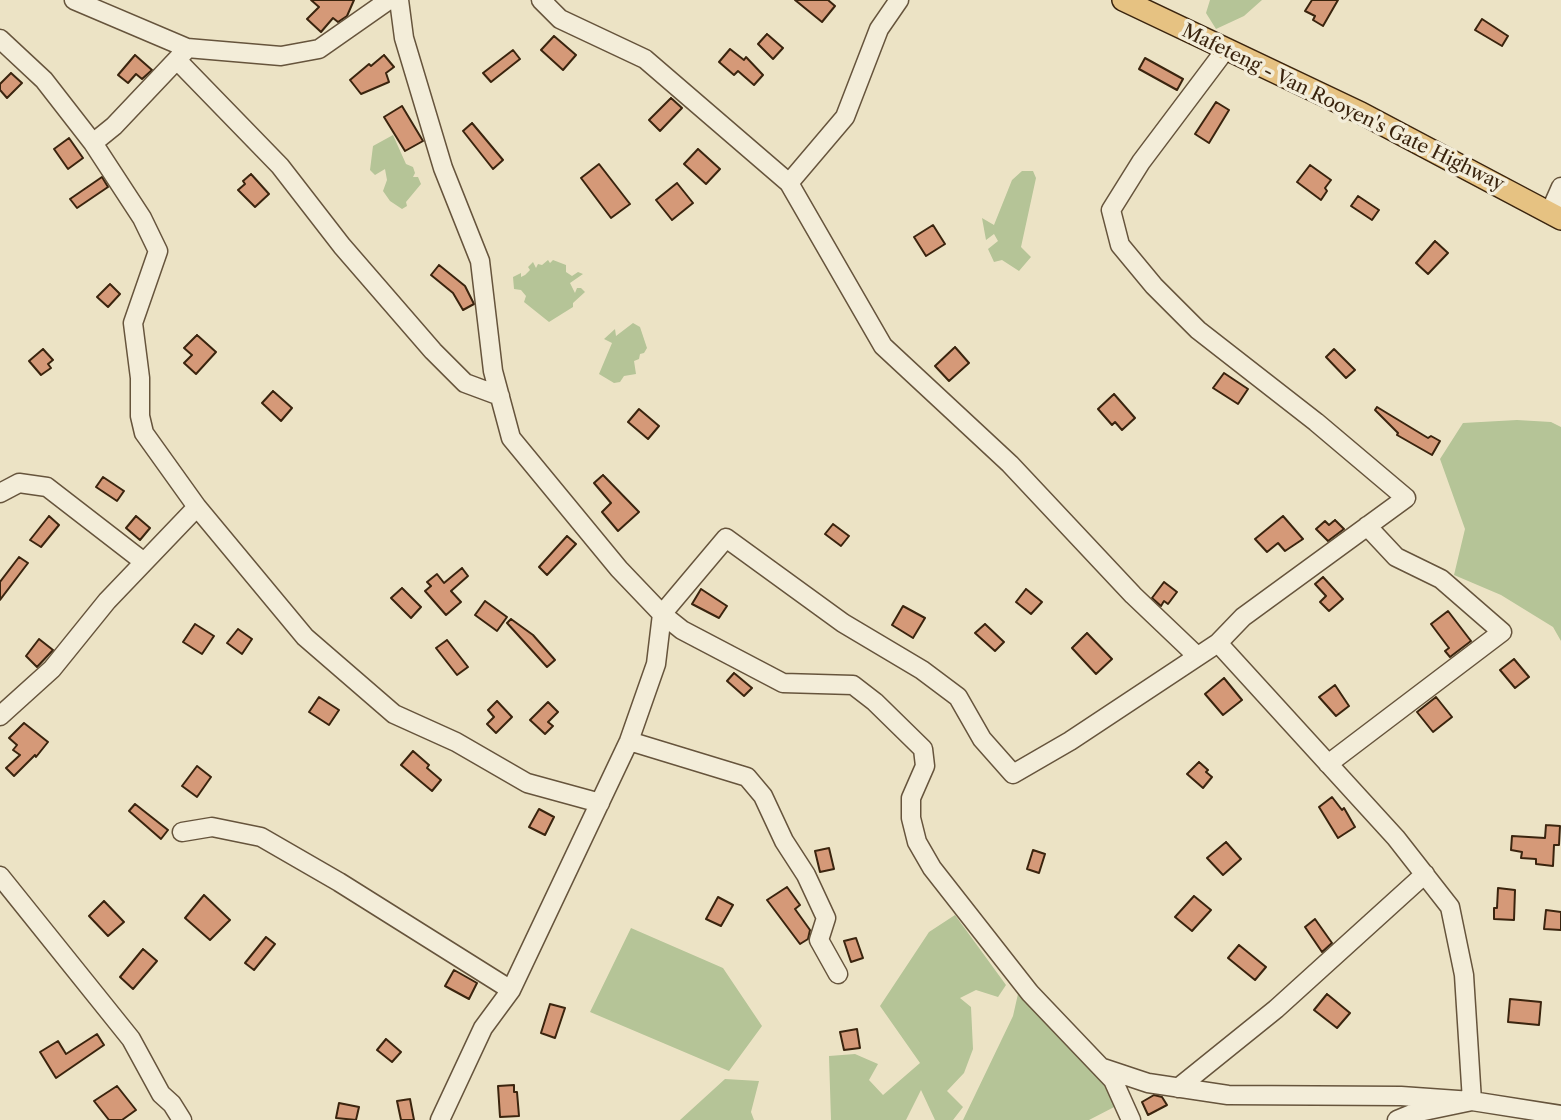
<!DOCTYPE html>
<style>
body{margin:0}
canvas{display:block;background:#ece3c5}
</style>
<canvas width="1561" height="1120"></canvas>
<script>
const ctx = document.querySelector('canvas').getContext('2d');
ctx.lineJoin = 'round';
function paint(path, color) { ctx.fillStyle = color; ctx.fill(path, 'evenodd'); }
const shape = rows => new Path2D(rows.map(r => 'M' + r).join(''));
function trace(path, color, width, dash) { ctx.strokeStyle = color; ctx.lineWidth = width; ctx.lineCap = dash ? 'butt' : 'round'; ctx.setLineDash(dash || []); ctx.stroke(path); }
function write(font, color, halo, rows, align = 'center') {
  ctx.font = font + ' "Libre Caslon Text",serif'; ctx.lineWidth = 7; ctx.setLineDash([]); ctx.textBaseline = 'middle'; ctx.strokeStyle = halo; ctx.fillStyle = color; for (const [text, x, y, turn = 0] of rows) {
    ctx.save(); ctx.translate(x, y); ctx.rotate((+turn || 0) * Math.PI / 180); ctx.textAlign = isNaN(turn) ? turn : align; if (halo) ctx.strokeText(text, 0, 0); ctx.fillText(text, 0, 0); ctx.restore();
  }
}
paint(shape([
 [1210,0,1262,0,1244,16,1216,29,1206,13],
 [393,135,406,164,413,167,415,173,413,177,418,177,421,184,406,202,407,206,402,209,390,201,383,191,387,180,385,169,375,175,370,170,373,146],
 [1022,171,1033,171,1036,178,1021,247,1031,257,1019,271,1002,260,994,262,988,249,998,241,994,234,986,240,982,218,994,225,1012,180],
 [548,260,550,263,553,260,566,265,566,272,572,276,578,272,583,274,570,283,575,293,577,288,581,288,585,292,573,303,573,307,549,322,524,302,526,296,521,290,514,289,513,277,521,273,521,277,525,275,530,270,528,267,533,262,536,268,538,264,542,265],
 [633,323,640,327,647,348,644,353,640,354,639,359,634,361,636,374,624,376,620,382,614,383,599,374,612,343,604,339,615,329,616,336],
 [1517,420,1551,422,1561,427,1561,641,1553,627,1501,595,1454,575,1465,529,1440,459,1463,423],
 [955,915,1006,985,998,997,976,990,960,998,971,1007,973,1049,964,1073,947,1091,963,1107,953,1120,935,1120,921,1090,906,1120,831,1120,829,1056,855,1054,878,1064,869,1080,883,1095,920,1063,880,1006,929,932],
 [631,928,723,968,762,1026,729,1071,590,1012],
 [1018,994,1101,1073,1120,1104,1089,1120,963,1120,1013,1016],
 [725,1079,759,1081,751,1112,754,1120,680,1120]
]), '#b5c497');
const building = shape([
 [311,0,354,0,347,16,338,22,333,18,321,32,307,19,319,7,311,0],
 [795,0,828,0,835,6,822,22,795,0],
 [1312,0,1338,0,1323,26,1313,20,1315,16,1305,11,1312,0],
 [1482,19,1508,36,1502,46,1475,30,1482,19],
 [767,34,783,48,773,59,758,44,767,34],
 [554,36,576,55,563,70,541,50,554,36],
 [730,49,744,60,746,57,763,75,754,85,738,71,734,75,719,62,730,49],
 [513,50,520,59,491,82,483,73,513,50],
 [135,55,152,70,142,79,136,74,128,83,118,75,135,55],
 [384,55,394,67,386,73,389,82,361,94,350,80,369,64,371,66,384,55],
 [1145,58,1183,79,1177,90,1139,69,1145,58],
 [11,73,22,83,7,98,0,90,0,84,11,73],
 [671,98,682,108,660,131,649,120,671,98],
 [1216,102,1229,110,1209,143,1195,134,1216,102],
 [402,106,423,141,405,151,384,117,402,106],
 [472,123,503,160,493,169,463,131,472,123],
 [69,138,83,158,68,169,54,149,69,138],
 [698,149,720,169,706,184,684,164,698,149],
 [599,164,630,204,611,218,581,178,599,164],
 [1310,165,1331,180,1325,188,1327,191,1321,200,1297,182,1310,165],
 [251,174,269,194,255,207,238,190,245,184,243,181,251,174],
 [102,177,108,187,77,208,70,199,102,177],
 [677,183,693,203,672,220,656,200,677,183],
 [1358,196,1379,210,1372,220,1351,206,1358,196],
 [933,225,945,244,926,256,914,237,933,225],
 [1435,241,1448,253,1428,274,1416,263,1435,241],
 [439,265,465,286,474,304,463,310,453,293,431,275,439,265],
 [110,284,120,294,108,307,97,297,110,284],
 [197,335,216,352,196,374,184,363,192,355,184,348,197,335],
 [955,347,969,363,949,381,935,366,955,347],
 [43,349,53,360,48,364,51,368,41,375,29,361,43,349],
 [1334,349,1355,370,1346,378,1326,357,1334,349],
 [1224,373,1248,389,1238,404,1213,388,1224,373],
 [273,391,292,408,281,421,262,403,273,391],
 [1114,394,1135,418,1122,430,1115,422,1112,425,1098,409,1114,394],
 [1377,407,1428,438,1431,436,1440,441,1432,455,1397,435,1398,433,1375,410,1377,407],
 [639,409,659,426,648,439,628,422,639,409],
 [603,475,639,512,618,531,602,512,611,503,594,483,603,475],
 [103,477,124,491,117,501,96,487,103,477],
 [49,516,59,525,41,547,30,540,49,516],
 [136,516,150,528,140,540,126,528,136,516],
 [1283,516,1303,539,1285,551,1278,543,1267,552,1255,539,1283,516],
 [1335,520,1344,529,1328,541,1316,529,1325,521,1329,525,1335,520],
 [833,524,849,536,841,546,825,534,833,524],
 [567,536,576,544,547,575,539,567,567,536],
 [19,557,28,563,0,600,0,582,19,557],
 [462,568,468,576,451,591,461,602,446,615,425,591,431,586,427,582,437,574,444,583,462,568],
 [1323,577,1343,599,1329,611,1320,602,1326,596,1315,584,1323,577],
 [1164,582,1177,592,1168,604,1164,601,1161,606,1152,598,1164,582],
 [402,588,421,607,411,618,391,598,402,588],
 [701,589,727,606,719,618,692,604,701,589],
 [1026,589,1042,602,1031,614,1016,602,1026,589],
 [485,601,507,617,497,631,475,615,485,601],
 [903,606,925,618,913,638,892,625,903,606],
 [1448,611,1471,641,1450,657,1445,651,1449,648,1431,624,1448,611],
 [511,619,533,635,555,660,547,667,507,623,511,619],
 [195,624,214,636,202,654,183,642,195,624],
 [985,624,1004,642,995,651,975,633,985,624],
 [238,629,252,639,242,654,227,643,238,629],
 [1087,633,1112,659,1096,674,1072,648,1087,633],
 [39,639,53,650,37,667,26,656,39,639],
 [447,640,468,667,457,675,436,648,447,640],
 [1514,659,1529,677,1515,688,1500,670,1514,659],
 [734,673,752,688,744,696,727,681,734,673],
 [1224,678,1242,700,1223,715,1205,694,1224,678],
 [1335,685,1349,706,1336,716,1319,697,1335,685],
 [319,697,339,710,329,725,309,712,319,697],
 [1436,697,1452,717,1433,732,1417,712,1436,697],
 [497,701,512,717,496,733,487,724,494,717,488,710,497,701],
 [548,702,558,712,548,722,553,726,545,734,530,720,548,702],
 [24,723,48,742,36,757,35,755,14,776,6,768,20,755,13,750,17,745,9,738,24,723],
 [413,751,429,765,427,768,441,780,432,791,401,765,413,751],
 [1199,762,1208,770,1206,772,1212,777,1203,788,1187,774,1199,762],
 [197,766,211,777,197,797,182,786,197,766],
 [1332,797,1342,810,1344,808,1355,827,1338,838,1319,807,1332,797],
 [135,804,168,830,161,839,129,811,135,804],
 [539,809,554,817,545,835,529,827,539,809],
 [1546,825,1560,826,1559,845,1554,845,1553,866,1536,864,1536,859,1521,858,1522,852,1511,850,1512,836,1545,838,1546,825],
 [1226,842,1241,859,1223,875,1207,858,1226,842],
 [829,848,834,869,820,872,815,851,829,848],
 [1033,850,1045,854,1039,873,1027,869,1033,850],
 [787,887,800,905,795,909,810,930,808,939,800,944,767,900,787,887],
 [1498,888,1515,890,1514,920,1494,919,1494,908,1497,908,1498,888],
 [204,895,230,920,210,940,185,918,204,895],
 [1194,896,1211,910,1192,931,1175,917,1194,896],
 [718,897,733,905,721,926,706,919,718,897],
 [104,901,124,922,108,936,89,916,104,901],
 [1546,910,1561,912,1561,930,1544,929,1546,910],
 [1315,919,1332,943,1322,952,1305,927,1315,919],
 [266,937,275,944,254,970,245,963,266,937],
 [856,938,863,958,851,962,844,941,856,938],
 [1239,945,1266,967,1255,980,1228,958,1239,945],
 [143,949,157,961,133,989,120,977,143,949],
 [454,970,477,983,469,999,445,986,454,970],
 [1327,994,1350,1013,1337,1028,1314,1010,1327,994],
 [1510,999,1541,1002,1539,1025,1508,1022,1510,999],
 [550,1004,565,1008,555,1038,541,1033,550,1004],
 [857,1029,860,1048,844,1050,840,1032,857,1029],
 [97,1034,104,1045,56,1078,40,1052,58,1041,66,1054,97,1034],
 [386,1039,401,1052,392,1062,377,1050,386,1039],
 [514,1085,514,1092,517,1092,519,1116,500,1117,498,1086,514,1085],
 [117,1086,136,1110,122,1120,109,1120,94,1101,117,1086],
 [1154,1095,1162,1097,1167,1105,1148,1115,1142,1102,1154,1095],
 [410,1099,414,1120,401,1120,397,1101,410,1099],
 [339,1103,359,1107,356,1120,336,1118,339,1103]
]);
paint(building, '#d59978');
trace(building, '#3a240e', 2);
const minor = shape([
 [74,0,187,48,281,56,319,49,389,0],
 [399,0,404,38,443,168,480,261,493,371,511,438,619,569,662,614,656,664,629,741,511,990,483,1028,440,1120],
 [541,0,560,19,645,59,789,183,883,346,1010,464,1133,595,1196,655],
 [0,39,44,80,93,143,142,218,158,251,133,323,140,378,140,416,144,433,197,507,305,637,394,714,456,742,527,783,600,803],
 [177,60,280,166,342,246,433,351,465,383,500,396],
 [93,143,114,126,185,51],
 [789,183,845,117,879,29,899,0],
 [1550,212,1561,187],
 [0,493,19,483,47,487,144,562],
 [0,716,52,669,107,601,197,507],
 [629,741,747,777,763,796,784,841,806,875,826,918,819,940,838,974],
 [1328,764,1502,632,1441,579,1396,557,1367,526],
 [182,832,212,827,261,837,339,882,511,990],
 [0,876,131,1039,161,1094,172,1104,182,1120],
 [1103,1068,1148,1083,1228,1095,1401,1096,1472,1101,1464,975,1450,907,1396,838,1218,643],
 [1178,1088,1276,1009,1425,874],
 [1131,1120,1113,1080,1030,993,932,868,917,842,911,818,911,798,925,766,923,749,875,702,853,685,783,683,682,630,662,614,726,538,843,623,922,670,958,697,982,739,1013,774,1070,741,1218,643,1243,617,1406,498,1316,422,1198,330,1154,286,1120,245,1111,210,1141,162,1226,49],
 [1397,1120,1414,1113,1472,1101,1561,1115]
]);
const major = shape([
 [1123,0,1361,113,1561,219]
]);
trace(minor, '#66543c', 21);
trace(major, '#3a240e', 24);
trace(minor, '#f3edd9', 18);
trace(major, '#e6c282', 21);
write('19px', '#3a240e', '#f3edd9', [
 ["Mafeteng - Van Rooyen's Gate Highway",1343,108,26]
]);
</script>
